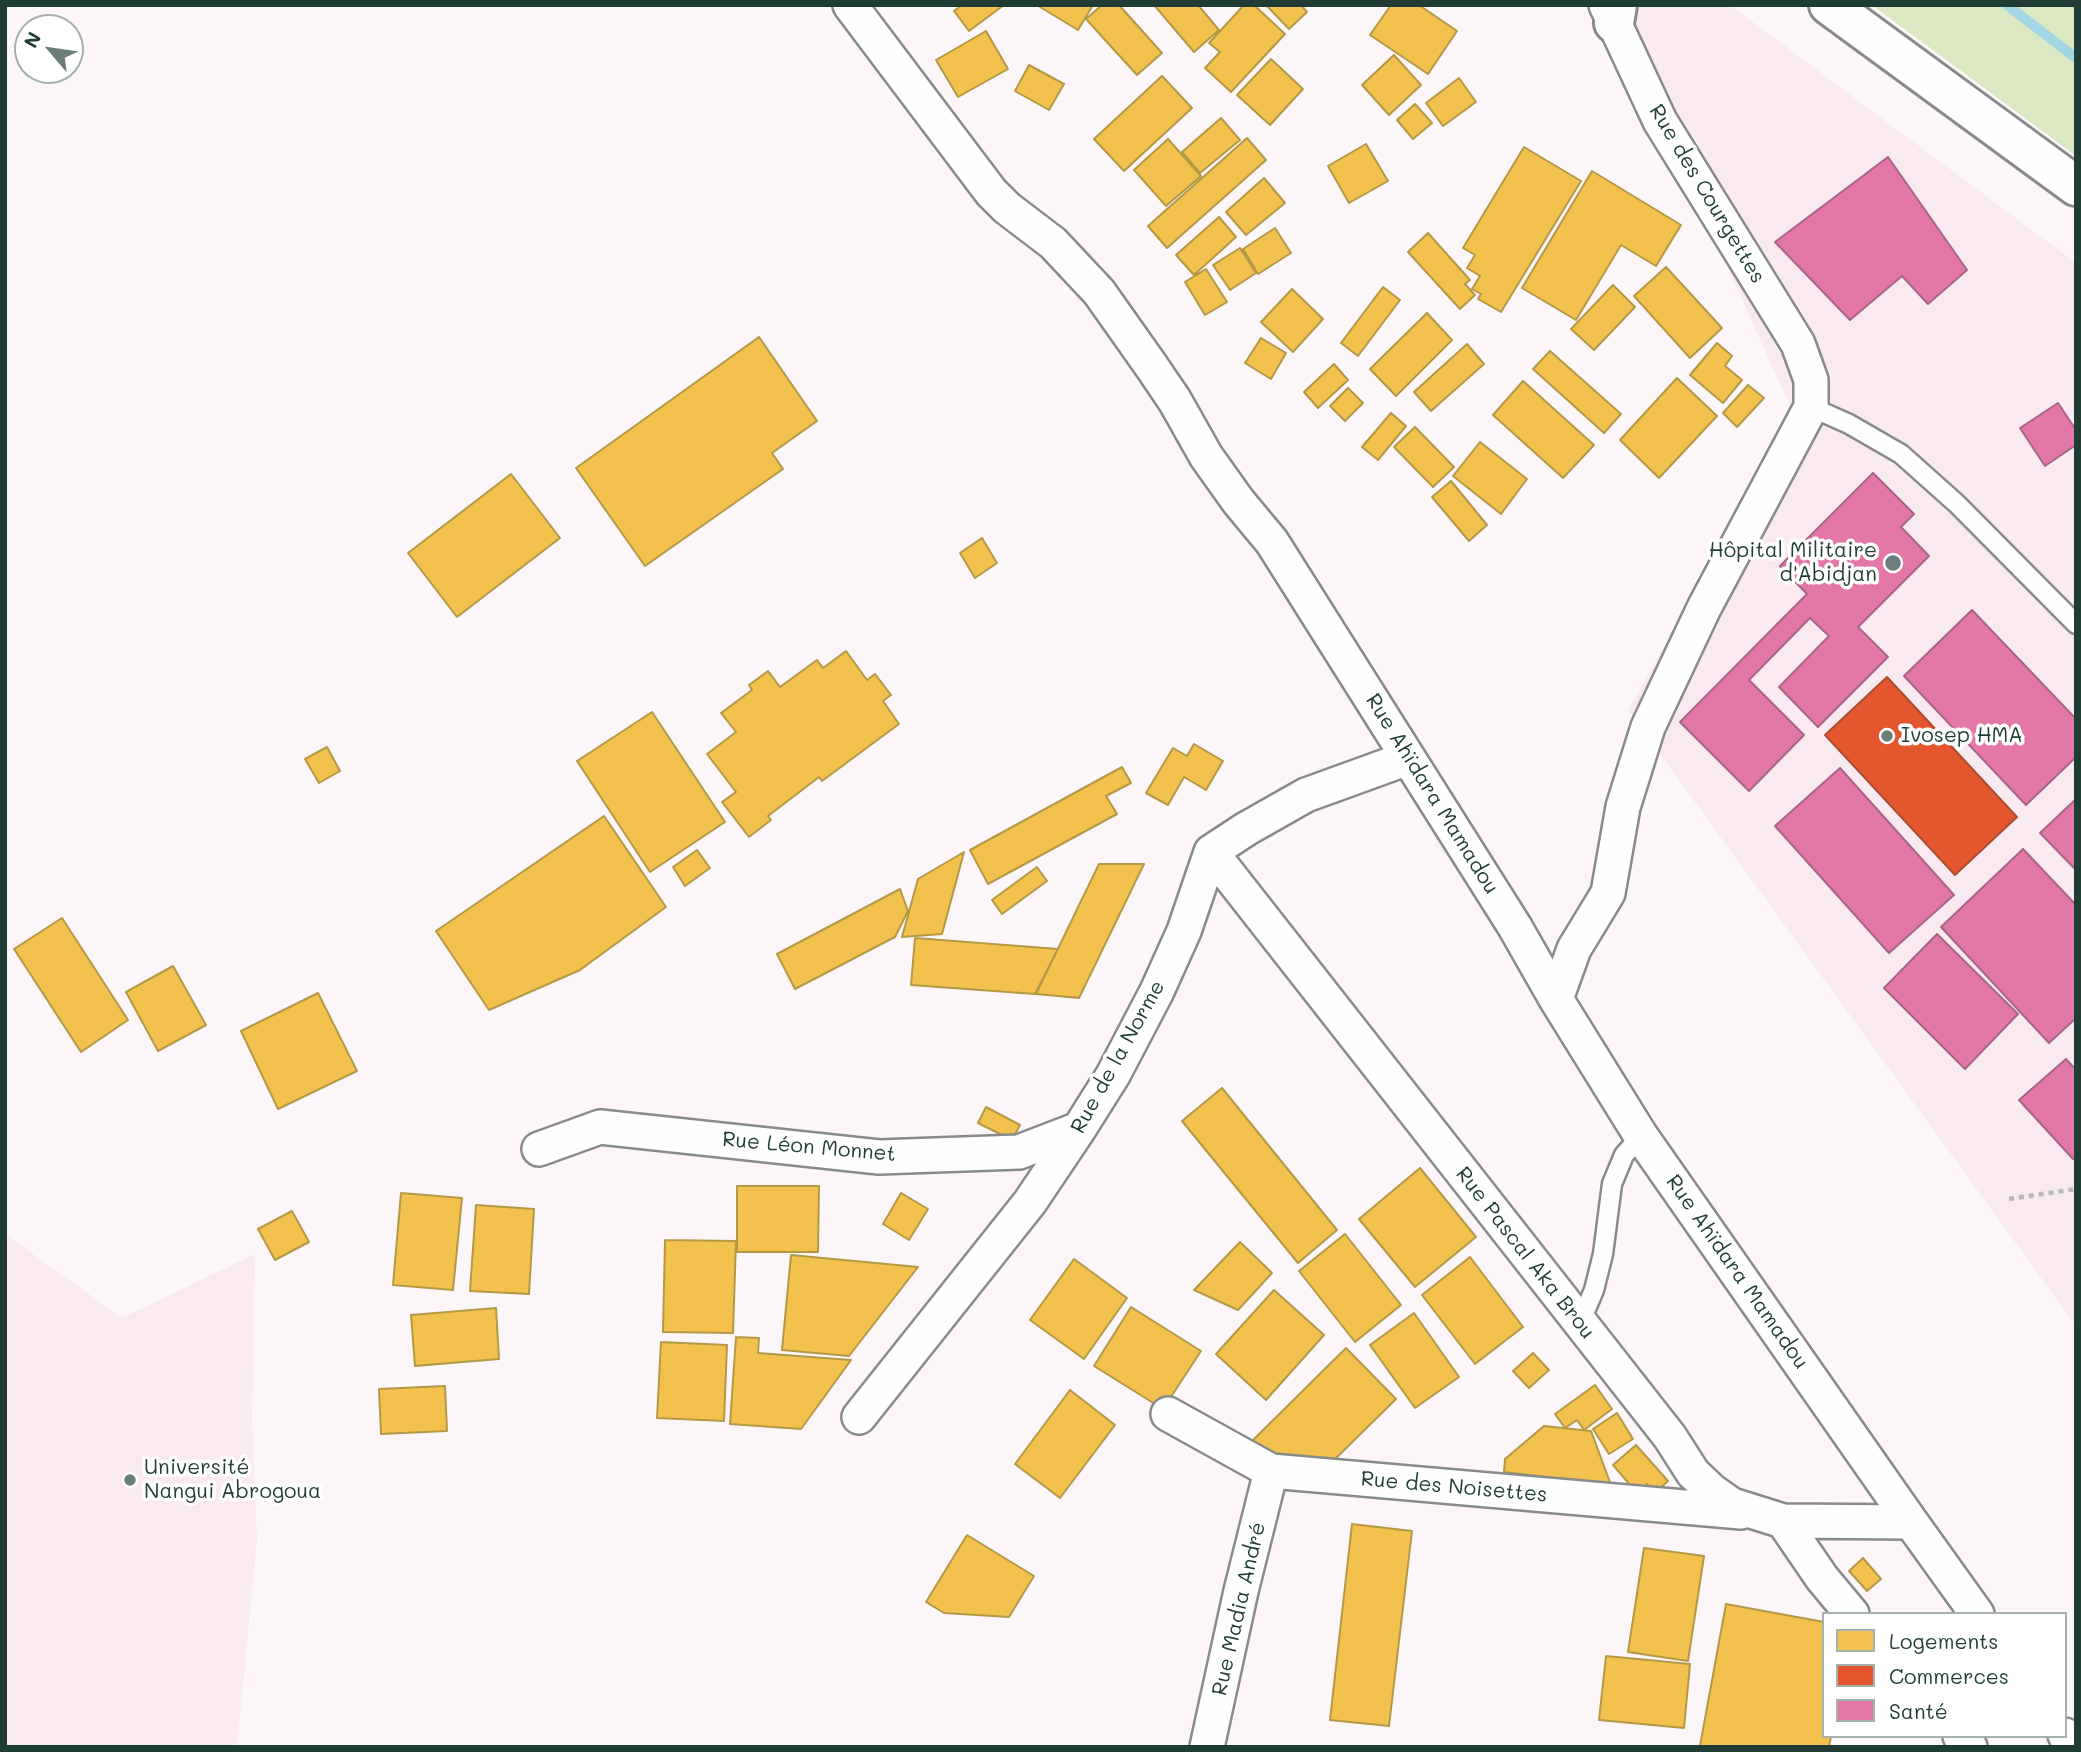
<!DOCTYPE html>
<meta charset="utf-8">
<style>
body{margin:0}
#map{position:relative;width:2081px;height:1752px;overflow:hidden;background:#fcf6f9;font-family:Mali,sans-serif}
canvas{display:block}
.frame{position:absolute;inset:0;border:7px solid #1f3d34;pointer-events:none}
.legend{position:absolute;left:1822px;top:1612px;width:245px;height:126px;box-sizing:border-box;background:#fff;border:2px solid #a5b1ae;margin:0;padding:9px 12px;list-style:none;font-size:21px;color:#1f3d34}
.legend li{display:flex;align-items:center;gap:14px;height:35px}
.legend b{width:35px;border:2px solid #a5b1ae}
.north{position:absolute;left:14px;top:14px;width:70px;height:70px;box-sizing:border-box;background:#fff;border:2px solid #a5b1ae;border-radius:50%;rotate:299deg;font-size:19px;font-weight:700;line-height:28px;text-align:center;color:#1f3d34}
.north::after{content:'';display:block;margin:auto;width:24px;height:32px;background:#6c7e79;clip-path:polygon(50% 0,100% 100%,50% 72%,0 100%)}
</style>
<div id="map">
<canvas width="2081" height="1752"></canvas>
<div class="frame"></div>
<ul class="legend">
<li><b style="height:19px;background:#f2c14e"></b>Logements</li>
<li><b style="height:19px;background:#e4572e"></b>Commerces</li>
<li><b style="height:19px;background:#e377a8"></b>Santé</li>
</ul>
<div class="north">N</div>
</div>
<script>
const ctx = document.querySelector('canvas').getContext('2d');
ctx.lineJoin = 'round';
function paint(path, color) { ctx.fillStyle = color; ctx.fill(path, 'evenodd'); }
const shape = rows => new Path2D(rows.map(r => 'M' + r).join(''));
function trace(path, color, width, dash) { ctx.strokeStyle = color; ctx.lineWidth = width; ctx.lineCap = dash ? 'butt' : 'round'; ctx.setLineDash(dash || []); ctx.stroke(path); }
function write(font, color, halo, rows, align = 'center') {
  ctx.font = font + ' Mali,sans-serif'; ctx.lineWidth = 7; ctx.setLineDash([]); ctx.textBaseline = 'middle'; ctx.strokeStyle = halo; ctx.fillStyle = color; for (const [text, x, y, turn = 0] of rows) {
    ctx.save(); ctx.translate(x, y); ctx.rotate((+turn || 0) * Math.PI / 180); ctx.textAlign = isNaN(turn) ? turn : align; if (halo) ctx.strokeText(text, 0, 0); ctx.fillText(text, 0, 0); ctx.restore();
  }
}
paint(shape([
 [1639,5,1730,5,2076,263,2076,1326,1628,710,1794,415,1619,26],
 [5,1234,122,1318,255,1254,252,1421,257,1540,237,1747,5,1747]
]), '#f9e9f1');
paint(shape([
 [1872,5,2076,5,2076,156]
]), '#dce8c1');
const homes = shape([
 [962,5,1004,5,969,31,954,11,962,5],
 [1041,5,1093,5,1078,30,1040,7,1041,5],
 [1102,5,1119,5,1162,53,1137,75,1086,19,1102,5],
 [1154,5,1198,5,1219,30,1194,52,1154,5],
 [1244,5,1254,5,1285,34,1231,92,1205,68,1220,52,1209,43,1244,5],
 [1266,5,1301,5,1307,12,1289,29,1266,5],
 [1391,5,1419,5,1457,31,1428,74,1370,35,1391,5],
 [986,31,1008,69,958,97,936,60,986,31],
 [1394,55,1421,85,1389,115,1362,85,1394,55],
 [1271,59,1303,89,1270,125,1237,95,1271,59],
 [1029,65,1064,84,1049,110,1015,91,1029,65],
 [1162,76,1192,108,1124,171,1094,139,1162,76],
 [1459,78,1476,102,1443,126,1426,103,1459,78],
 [1415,104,1432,123,1413,139,1397,120,1415,104],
 [1221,118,1240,140,1200,173,1182,152,1221,118],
 [1247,138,1266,160,1167,248,1148,226,1247,138],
 [1168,139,1201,176,1166,206,1134,170,1168,139],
 [1366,144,1388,181,1349,203,1328,166,1366,144],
 [1524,147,1581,181,1501,312,1478,299,1481,294,1472,289,1480,276,1467,268,1475,255,1463,248,1524,147],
 [1592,171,1681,225,1656,266,1621,245,1576,320,1522,288,1592,171],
 [1264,178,1285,203,1246,235,1226,212,1264,178],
 [1219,217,1236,237,1194,275,1176,255,1219,217],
 [1275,228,1291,253,1258,274,1243,249,1275,228],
 [1428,233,1470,280,1465,284,1475,295,1460,309,1408,252,1428,233],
 [1240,248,1256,273,1230,290,1213,265,1240,248],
 [1666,267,1722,328,1690,358,1634,296,1666,267],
 [1206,269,1227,302,1205,315,1185,282,1206,269],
 [1613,285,1635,307,1594,350,1571,329,1613,285],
 [1383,287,1400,300,1358,356,1341,343,1383,287],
 [1292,289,1323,319,1293,352,1261,322,1292,289],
 [1427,313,1452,340,1396,396,1370,369,1427,313],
 [759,337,817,421,772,453,783,469,645,566,576,468,759,337],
 [1261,338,1286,353,1271,379,1245,363,1261,338],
 [1717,343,1732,356,1725,366,1742,380,1723,403,1690,375,1717,343],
 [1467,344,1484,364,1431,411,1414,392,1467,344],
 [1550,351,1621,414,1604,433,1533,369,1550,351],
 [1334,364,1348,380,1318,408,1304,392,1334,364],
 [1677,378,1717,416,1659,478,1620,440,1677,378],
 [1523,381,1594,445,1563,478,1493,415,1523,381],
 [1748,385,1764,398,1737,427,1723,413,1748,385],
 [1348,388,1363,403,1345,421,1330,406,1348,388],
 [1391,413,1406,426,1378,460,1362,447,1391,413],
 [1415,427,1454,467,1433,487,1394,447,1415,427],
 [1480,442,1527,479,1501,514,1453,476,1480,442],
 [511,474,560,538,457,617,408,553,511,474],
 [1451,481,1487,525,1469,541,1432,497,1451,481],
 [982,538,997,563,975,578,960,553,982,538],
 [846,651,867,680,875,674,891,695,883,701,899,724,822,781,819,777,768,816,771,820,749,837,722,802,736,792,707,754,736,732,721,713,752,690,749,685,768,671,780,687,817,660,823,668,846,651],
 [652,712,725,822,650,872,577,761,652,712],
 [1194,744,1223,761,1206,790,1184,777,1168,805,1146,793,1173,748,1187,756,1194,744],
 [327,747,340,771,319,783,305,759,327,747],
 [1122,767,1131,783,1106,796,1117,814,988,884,970,850,1122,767],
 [604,816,666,907,580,970,489,1010,436,931,604,816],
 [697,850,710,868,685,886,673,867,697,850],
 [964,852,942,934,902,937,918,879,964,852],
 [1099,864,1144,864,1079,998,1036,994,1099,864],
 [1037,867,1047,881,1002,914,992,900,1037,867],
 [900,889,908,911,895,937,795,989,777,954,900,889],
 [62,918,128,1020,81,1052,14,949,62,918],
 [915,938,1058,949,1035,994,911,985,915,938],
 [173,966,206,1025,158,1051,126,992,173,966],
 [318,993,357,1071,278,1109,241,1031,318,993],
 [1222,1088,1337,1230,1298,1263,1182,1121,1222,1088],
 [986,1107,1020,1125,1012,1140,978,1123,986,1107],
 [1420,1168,1476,1237,1415,1287,1359,1219,1420,1168],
 [737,1186,819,1186,818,1252,737,1252,737,1186],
 [401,1193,462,1198,453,1290,393,1285,401,1193],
 [901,1193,928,1209,909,1240,883,1224,901,1193],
 [476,1205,534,1209,529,1294,470,1291,476,1205],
 [292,1211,309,1242,275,1260,258,1229,292,1211],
 [1345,1234,1401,1305,1355,1342,1299,1271,1345,1234],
 [665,1240,736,1241,733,1333,663,1332,665,1240],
 [1240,1242,1272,1273,1238,1310,1194,1290,1240,1242],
 [791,1255,918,1267,849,1356,782,1350,791,1255],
 [1470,1257,1523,1327,1475,1364,1422,1295,1470,1257],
 [1074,1259,1127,1298,1084,1359,1030,1320,1074,1259],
 [1274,1290,1324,1335,1266,1400,1216,1354,1274,1290],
 [1131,1307,1201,1351,1163,1409,1094,1366,1131,1307],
 [496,1308,499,1359,415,1366,411,1315,496,1308],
 [1414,1313,1459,1377,1415,1408,1370,1345,1414,1313],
 [736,1337,759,1338,758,1353,851,1360,801,1429,730,1424,736,1337],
 [661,1342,727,1345,724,1421,657,1418,661,1342],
 [1346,1348,1396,1399,1329,1465,1244,1449,1346,1348],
 [1533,1353,1549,1370,1529,1388,1513,1371,1533,1353],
 [1595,1385,1612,1409,1584,1430,1577,1420,1565,1428,1555,1414,1595,1385],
 [445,1386,447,1431,381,1434,379,1389,445,1386],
 [1070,1390,1115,1425,1060,1498,1015,1464,1070,1390],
 [1617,1413,1633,1439,1609,1454,1593,1429,1617,1413],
 [1544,1426,1591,1431,1611,1485,1504,1472,1505,1459,1544,1426],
 [1636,1445,1668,1481,1655,1493,1647,1484,1637,1493,1613,1465,1636,1445],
 [1352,1524,1412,1531,1389,1726,1330,1720,1352,1524],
 [967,1535,1034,1576,1009,1617,944,1613,926,1602,967,1535],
 [1644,1548,1704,1556,1688,1661,1628,1652,1644,1548],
 [1863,1558,1881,1579,1867,1591,1849,1571,1863,1558],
 [1726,1604,1824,1622,1824,1736,1831,1736,1829,1747,1700,1746,1726,1604],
 [1606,1656,1690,1664,1684,1728,1599,1720,1606,1656]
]);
paint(homes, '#f2c14e');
trace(homes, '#b39946', 2);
const shops = shape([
 [1887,677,2017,817,1955,875,1825,735,1887,677]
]);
paint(shops, '#e4572e');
trace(shops, '#a94f30', 2);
const health = shape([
 [1888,157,1967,270,1928,304,1902,276,1850,320,1775,242,1888,157],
 [2058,403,2076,430,2076,445,2045,466,2020,428,2058,403],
 [1873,473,1914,514,1901,527,1929,556,1858,627,1888,657,1818,727,1779,687,1829,636,1810,618,1749,680,1804,735,1749,791,1680,722,1807,594,1780,566,1873,473],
 [1972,610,2076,719,2076,757,2026,805,1904,676,1972,610],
 [1840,768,1954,895,1889,953,1775,826,1840,768],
 [2076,799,2076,870,2040,833,2076,799],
 [2023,849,2076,905,2076,1018,2049,1043,1941,927,2023,849],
 [1937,934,2018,1014,1965,1069,1884,988,1937,934],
 [2066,1059,2076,1070,2076,1157,2073,1159,2019,1100,2066,1059]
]);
paint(health, '#e377a8');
trace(health, '#a86685', 2);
trace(shape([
 [2007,5,2076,58]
]), '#a3d6e5', 10);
const service = shape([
 [1811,407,1849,424,1901,454,1957,504,2076,624],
 [1580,1323,1594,1290,1603,1254,1612,1184,1624,1155,1641,1136]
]);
const minor = shape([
 [850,5,991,192,1007,208,1053,243,1099,292,1152,367,1175,401,1206,456,1238,501,1272,542,1515,927,1556,999,1641,1136,1911,1522,1977,1614],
 [1211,852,1670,1437,1693,1473,1712,1491,1732,1505,1783,1521,1911,1522],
 [1556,999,1574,949,1608,893,1623,807,1648,727,1704,608,1811,407,1811,380,1798,344,1660,121,1606,5],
 [539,1149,600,1127,879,1157,1019,1152,1079,1129],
 [1168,1414,1271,1471,1741,1512],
 [859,1417,1030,1202,1079,1129,1113,1075,1157,991,1184,931,1211,852,1246,829,1306,795,1408,758],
 [1783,1521,1822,1578,1852,1614],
 [2065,1735,2074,1747],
 [1960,1736,1970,1747],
 [1207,1747,1241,1591,1271,1471]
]);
const secondary = shape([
 [1829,5,2076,186],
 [1614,23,1617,5]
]);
trace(service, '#888b8a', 23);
trace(minor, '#888b8a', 38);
trace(secondary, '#888b8a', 44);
trace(shape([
 [2009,1199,2076,1189]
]), '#b5b8b8', 4.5, [5, 5]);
trace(service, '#fffefe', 18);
trace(minor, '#fffefe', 33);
trace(secondary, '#fffefe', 38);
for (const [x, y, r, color] of [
 [1893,563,9,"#6c7e79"],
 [1887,736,7,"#6c7e79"],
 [130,1480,7,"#6c7e79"]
]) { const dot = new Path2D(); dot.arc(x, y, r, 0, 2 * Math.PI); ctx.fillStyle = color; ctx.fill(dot); trace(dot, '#fff', 2.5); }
write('21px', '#1f3d34', '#fff', [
 ["Rue des Courgettes",1707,194,59],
 ["Rue Ahïdara Mamadou",1432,794,58],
 ["Rue de la Norme",1118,1057,-61],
 ["Rue Léon Monnet",809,1147,5],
 ["Rue Pascal Aka Brou",1525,1253,52],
 ["Rue Ahïdara Mamadou",1737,1272,55],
 ["Rue des Noisettes",1454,1487,5],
 ["Rue Madia André",1239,1609,-77]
]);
write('21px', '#1f3d34', '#fff', [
 ["Hôpital Militaire",1877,551,"right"],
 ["d'Abidjan",1877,575,"right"],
 ["Ivosep HMA",1901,736],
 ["Université",144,1468],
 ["Nangui Abrogoua",144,1492]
], 'left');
</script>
